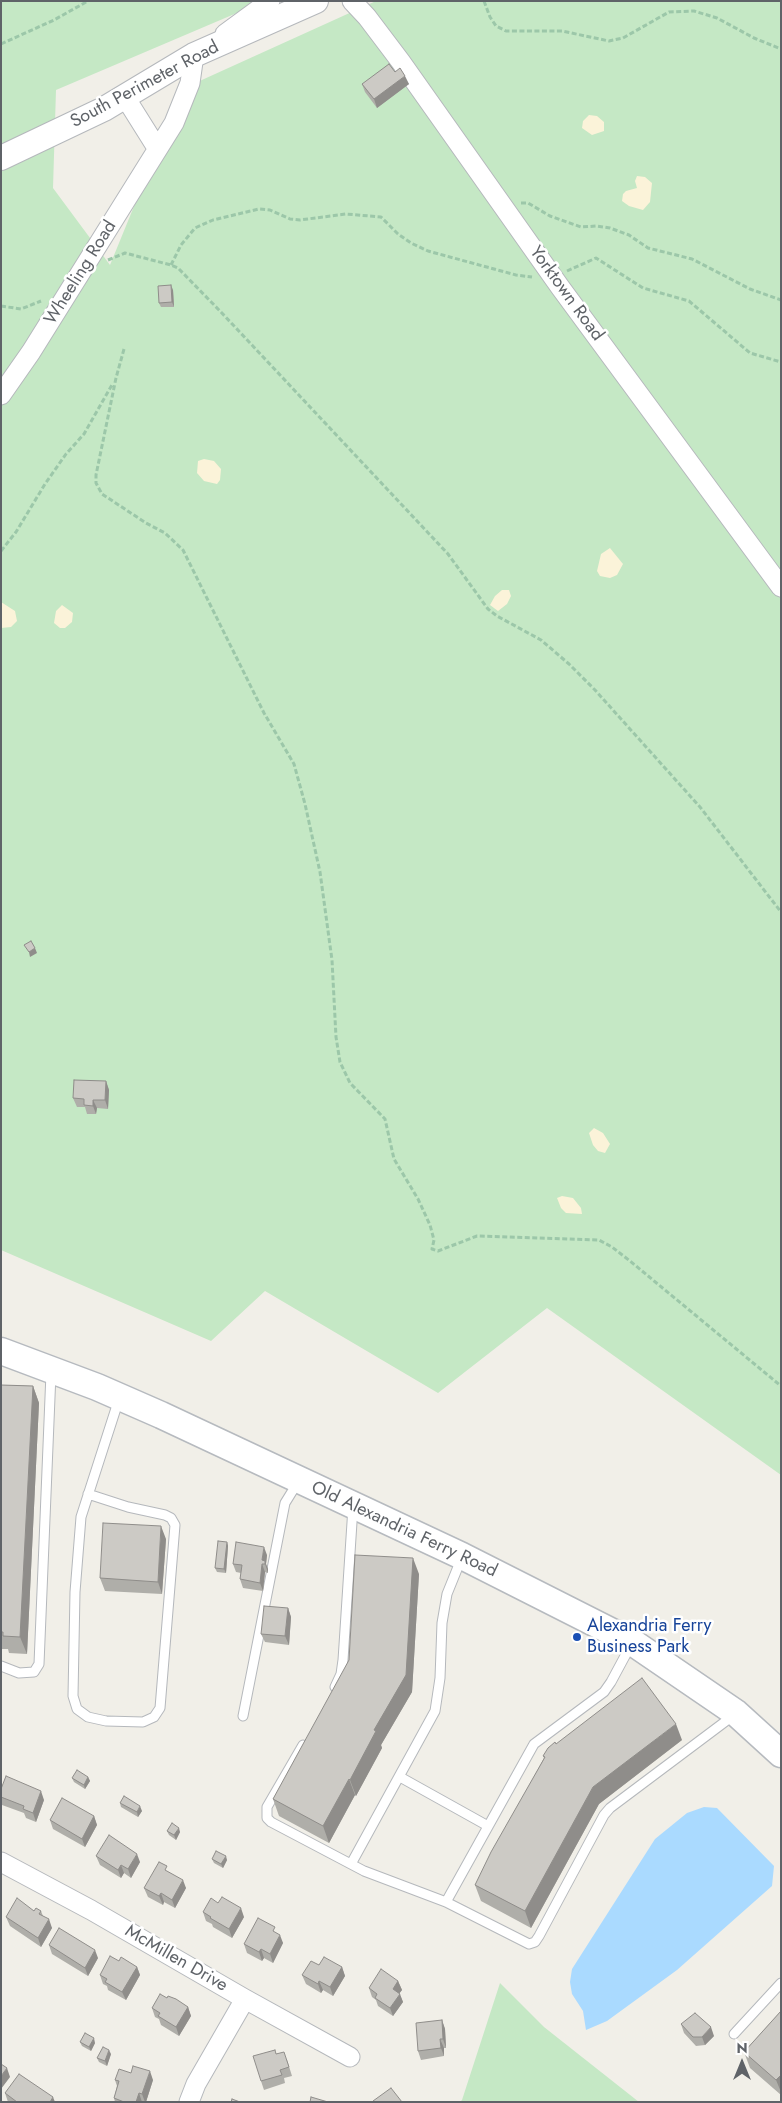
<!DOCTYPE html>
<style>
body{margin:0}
#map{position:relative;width:782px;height:2103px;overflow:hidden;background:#f1efe8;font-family:Jost,sans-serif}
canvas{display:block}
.frame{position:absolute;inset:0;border:2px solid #5f6368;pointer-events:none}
.north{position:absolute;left:717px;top:2038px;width:50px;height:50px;-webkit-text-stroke:4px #fff;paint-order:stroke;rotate:0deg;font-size:14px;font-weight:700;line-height:20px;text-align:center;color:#5f6368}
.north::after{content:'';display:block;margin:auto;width:18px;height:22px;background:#5f6368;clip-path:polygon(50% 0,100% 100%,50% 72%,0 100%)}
</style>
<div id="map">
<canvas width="782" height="2103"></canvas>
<div class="frame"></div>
<div class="north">N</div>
</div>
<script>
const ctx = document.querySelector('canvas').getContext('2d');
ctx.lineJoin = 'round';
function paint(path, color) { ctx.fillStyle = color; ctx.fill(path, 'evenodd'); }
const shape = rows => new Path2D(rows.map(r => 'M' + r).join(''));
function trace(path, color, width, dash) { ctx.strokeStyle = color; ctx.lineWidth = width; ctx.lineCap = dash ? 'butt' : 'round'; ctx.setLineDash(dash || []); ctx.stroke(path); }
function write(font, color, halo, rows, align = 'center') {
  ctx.font = font + ' Jost,sans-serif'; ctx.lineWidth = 5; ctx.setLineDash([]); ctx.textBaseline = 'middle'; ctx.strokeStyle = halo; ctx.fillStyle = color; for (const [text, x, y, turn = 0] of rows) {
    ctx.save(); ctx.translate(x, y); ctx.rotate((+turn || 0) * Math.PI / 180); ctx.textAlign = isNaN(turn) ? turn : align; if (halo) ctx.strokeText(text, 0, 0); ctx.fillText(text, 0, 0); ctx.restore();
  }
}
paint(shape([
 [1,1,265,1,56,90,53,188,110,265,182,89,376,1,781,1,781,1475,547,1308,438,1393,265,1291,211,1341,1,1250],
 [500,1983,544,2027,639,2102,460,2102,462,2100]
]), '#c5e8c5');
paint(shape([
 [589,115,597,116,604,122,604,131,592,135,582,128,583,121],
 [637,176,645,177,652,183,650,202,643,210,629,206,622,201,623,194,626,191,637,188,635,181],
 [204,459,214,461,221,469,220,480,217,484,204,481,197,473,198,461],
 [610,548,623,564,617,575,610,578,600,576,597,571,601,554],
 [502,590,509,590,511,596,507,604,498,611,490,605,495,596],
 [1,602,15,611,17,621,11,627,1,628],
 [62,605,73,613,72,622,65,628,60,628,54,623,56,611],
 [594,1128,603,1133,610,1144,605,1153,598,1151,593,1145,589,1133],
 [562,1196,573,1198,581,1208,582,1214,566,1213,561,1208,557,1198]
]), '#fbf3d9');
paint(shape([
 [704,1807,717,1808,774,1866,772,1886,677,1970,607,2021,586,2030,583,2011,572,1994,570,1982,572,1969,655,1839,687,1813]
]), '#aadaff');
const service = shape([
 [88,1494,128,1507,165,1515,171,1518,175,1525,160,1708,154,1717,143,1722,106,1721,88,1717,77,1709,73,1696,75,1592,81,1517,119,1399],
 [1,1666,19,1673,34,1672,39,1664,51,1373],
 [335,1687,341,1674,343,1660,353,1507],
 [243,1716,285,1503,298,1482],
 [303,1745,267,1807,267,1818,271,1822,364,1871,446,1902,529,1944,535,1942,539,1936,604,1815,610,1808,734,1715],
 [400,1777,488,1826],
 [351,1864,435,1711,440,1678,442,1623,447,1594,462,1557],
 [446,1902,534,1744,604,1692,611,1682,632,1643],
 [734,2034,781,1983]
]);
const minor = shape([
 [352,1,367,17,401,62,560,287,781,587],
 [225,34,270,1],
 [125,97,157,148],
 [1,395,31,352,174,123,190,83,194,55],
 [1,1862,91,1910,245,1999,350,2057],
 [189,2102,196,2084,245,1999]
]);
const tertiary = shape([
 [1,158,104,109,194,55,316,1]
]);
const secondary = shape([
 [1,1351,97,1387,161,1415,462,1556,632,1642,736,1713,781,1754]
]);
trace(service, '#b5b8bc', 11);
trace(minor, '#b5b8bc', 21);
trace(tertiary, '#b5b8bc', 26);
trace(secondary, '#b6babf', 29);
trace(shape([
 [484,1,490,17,496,26,506,31,562,31,609,41,623,38,669,12,694,11,717,18,754,38,781,49],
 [1,44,54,20,88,1],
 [521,203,528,203,550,216,581,227,597,226,610,228,629,235,648,248,692,259,750,289,781,300],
 [108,260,125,253,171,265,178,268,220,311,448,554,488,609,497,616,541,640,569,664,595,690,700,807,781,912],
 [171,265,181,245,195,228,213,220,259,209,270,210,290,219,300,220,346,214,381,217,398,234,411,243,428,251,516,275,532,277],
 [567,271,596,258,643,288,689,301,750,353,781,362],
 [1,306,21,309,41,301],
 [124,349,116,378,96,475,96,483,102,494,146,523,165,533,183,550,264,713,294,764,305,804,320,872,332,960,336,1037,340,1062,350,1083,385,1119,394,1159,418,1199,430,1225,434,1240,432,1249,438,1251,477,1236,599,1240,612,1247,630,1261,781,1386],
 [1,551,16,532,45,484,66,454,84,434,113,383]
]), '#9cc7a9', 3, [5, 2.5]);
trace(service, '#fff', 9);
trace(minor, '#fff', 19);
trace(tertiary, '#fff', 24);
trace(secondary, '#fff', 26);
paint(shape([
 [395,72,409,84,377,108,365,92,362,84],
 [173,290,174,307,161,307,159,303],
 [106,1081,109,1090,108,1109,97,1108,96,1114,87,1114,85,1107,77,1107,73,1098],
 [1,1385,33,1386,39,1403,27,1654,9,1653,8,1649,1,1649],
 [166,1539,162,1594,105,1591,100,1578],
 [227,1542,228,1546,226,1573,217,1572,215,1568],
 [267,1555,266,1564,268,1569,268,1573,265,1572,263,1591,243,1588,240,1579,241,1573,236,1572,233,1564],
 [419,1574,412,1692,381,1745,382,1748,356,1796,355,1795,329,1843,279,1816,273,1799],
 [288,1608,291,1617,289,1645,265,1642,261,1634],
 [682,1740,599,1804,531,1928,481,1901,475,1885,544,1758,543,1756,556,1744],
 [88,1777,90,1781,85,1789,74,1782,72,1778],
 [1,1789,44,1800,36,1822,26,1818,24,1813,2,1805],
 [120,1803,142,1811,138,1817,121,1807],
 [94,1816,97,1825,85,1847,53,1829,50,1820],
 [167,1831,180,1832,176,1840,169,1835],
 [96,1856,140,1862,131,1878,124,1873,121,1878,100,1865],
 [212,1859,227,1860,223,1868,214,1863],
 [169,1872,186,1888,175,1908,164,1902,163,1905,148,1897,144,1888],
 [34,1911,41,1911,43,1916,52,1928,41,1947,10,1926,6,1917],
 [203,1912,244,1917,232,1938,213,1927,212,1924,206,1921],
 [277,1933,283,1943,273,1963,264,1958,262,1961,247,1953,244,1944],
 [49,1945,98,1958,88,1976,52,1954],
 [119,1961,137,1967,140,1975,126,2000,108,1990,107,1986,103,1984,100,1975],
 [319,1965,342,1967,345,1976,333,1996,323,1990,321,1993,306,1984,302,1975],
 [398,1981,402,1990,399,1993,403,2002,393,2016,378,2006,376,2000,372,1997,369,1988],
 [167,1998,188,2007,191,2016,179,2036,161,2025,159,2019,155,2017,152,2008],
 [781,2011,781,2095,750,2068,744,2052],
 [442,2020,445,2029,446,2048,444,2048,444,2056,421,2060,418,2051],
 [681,2024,714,2036,705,2045,696,2046,684,2033],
 [80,2042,95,2043,91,2051,82,2046],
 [111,2054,107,2066,99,2062,97,2058],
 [276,2054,287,2060,292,2076,284,2078,285,2083,264,2090,261,2081],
 [131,2073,153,2080,146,2102,115,2102,114,2098,117,2086,115,2080],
 [5,2093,55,2102,8,2102]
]), '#afaea9');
paint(shape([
 [405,76,409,84,377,108,374,99],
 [171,285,173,290,174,307,172,302],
 [35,948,37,953,30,957,29,952],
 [106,1081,109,1090,108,1109,105,1100],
 [93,1100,97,1108,96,1114,93,1106],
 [33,1386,39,1403,27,1654,20,1637],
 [161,1526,166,1539,162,1594,158,1582],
 [227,1542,228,1546,226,1573,224,1569],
 [264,1547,267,1555,266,1564,268,1569,268,1573,265,1564,262,1560],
 [413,1558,419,1574,412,1692,381,1745,382,1748,356,1796,350,1780,374,1730],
 [262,1564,265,1572,263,1591,260,1583],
 [288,1608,291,1617,289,1645,285,1636],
 [676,1724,682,1740,599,1804,531,1928,525,1911,593,1787],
 [88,1777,90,1781,85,1789,84,1785],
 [349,1779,355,1795,329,1843,323,1826],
 [41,1791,44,1800,36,1822,33,1813],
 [140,1806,142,1811,138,1817,137,1812],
 [94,1816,97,1825,85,1847,82,1839],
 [179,1828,180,1832,176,1840,174,1835],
 [137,1854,140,1862,131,1878,128,1869],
 [226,1856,227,1860,223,1868,221,1864],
 [121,1865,124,1873,121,1878,118,1870],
 [183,1880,186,1888,175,1908,172,1900],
 [161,1893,164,1902,163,1905,159,1896],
 [241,1908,244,1917,232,1938,229,1929],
 [49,1919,52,1928,41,1947,38,1938],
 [280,1935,283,1943,273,1963,270,1954],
 [261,1949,264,1958,262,1961,259,1952],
 [95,1950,98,1958,88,1976,85,1968],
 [137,1967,140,1975,126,2000,122,1992],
 [342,1967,345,1976,333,1996,330,1987],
 [319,1981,323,1990,321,1993,318,1984],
 [398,1981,402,1990,396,1998,393,1989],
 [400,1994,403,2002,393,2016,390,2008],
 [188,2007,191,2016,179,2036,176,2027],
 [442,2020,445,2029,446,2048,443,2039],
 [711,2027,714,2036,705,2045,702,2037],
 [94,2038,95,2043,91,2051,89,2047],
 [440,2039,444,2048,444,2056,441,2048],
 [109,2050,111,2054,107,2066,105,2061],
 [7,2068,10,2077,1,2089,1,2076],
 [150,2071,153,2080,146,2102,145,2102,142,2094],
 [781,2075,781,2092,776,2080],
 [139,2093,142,2102,136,2102],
 [53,2097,55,2102,50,2102]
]), '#8f8d8a');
const building = shape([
 [389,64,395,72,400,68,405,76,374,99,362,84,389,64],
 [171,285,172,302,159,303,158,286,171,285],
 [31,941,35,948,29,952,24,945,31,941],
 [74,1080,106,1081,105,1100,93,1100,93,1106,84,1105,84,1099,73,1098,74,1080],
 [1,1385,33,1386,20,1637,3,1636,3,1632,1,1632,1,1385],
 [103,1523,161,1526,158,1582,100,1578,103,1523],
 [218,1541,227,1542,224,1569,215,1568,218,1541],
 [236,1542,264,1547,262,1560,265,1561,265,1564,262,1564,260,1583,240,1579,242,1565,233,1564,236,1542],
 [355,1555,413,1558,406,1675,374,1730,376,1731,350,1780,349,1779,323,1826,273,1799,349,1660,355,1555],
 [264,1606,288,1608,285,1636,261,1634,264,1606],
 [642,1678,676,1724,593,1787,525,1911,475,1885,491,1852,545,1757,543,1756,548,1748,555,1742,556,1744,642,1678],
 [77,1770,88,1777,84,1785,72,1778,77,1770],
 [6,1776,41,1791,33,1813,23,1809,24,1806,1,1797,1,1789,6,1776],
 [124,1796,140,1806,137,1812,120,1803,124,1796],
 [62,1798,94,1816,82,1839,50,1820,62,1798],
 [172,1823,179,1828,174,1835,167,1831,172,1823],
 [109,1835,137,1854,128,1869,121,1865,118,1870,96,1856,109,1835],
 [216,1851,226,1856,221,1864,212,1859,216,1851],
 [159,1862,167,1866,165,1870,183,1880,172,1900,161,1893,159,1896,144,1888,159,1862],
 [222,1897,241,1908,229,1929,210,1918,211,1917,203,1912,211,1898,218,1903,222,1897],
 [17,1898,34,1911,36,1908,41,1911,39,1914,49,1919,38,1938,6,1917,17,1898],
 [258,1918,275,1927,273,1931,280,1935,270,1954,261,1949,259,1952,244,1944,258,1918],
 [59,1928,95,1950,85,1968,49,1945,59,1928],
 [110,1956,119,1961,121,1957,137,1967,122,1992,105,1982,107,1979,100,1975,110,1956],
 [324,1957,342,1967,330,1987,319,1981,318,1984,302,1975,311,1961,319,1965,324,1957],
 [381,1969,398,1981,393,1989,400,1994,390,2008,375,1998,377,1994,369,1988,381,1969],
 [160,1994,167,1998,168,1996,176,1999,188,2007,176,2027,158,2016,160,2013,152,2008,160,1994],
 [781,2011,781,2075,776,2080,744,2052,781,2011],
 [695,2013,711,2027,702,2037,693,2037,681,2024,695,2013],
 [442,2020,443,2039,440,2039,441,2048,418,2051,416,2023,442,2020],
 [85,2033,94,2038,89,2047,80,2042,85,2033],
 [103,2047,109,2050,105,2061,97,2058,103,2047],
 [275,2050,276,2054,284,2052,289,2067,280,2070,282,2075,261,2081,253,2056,275,2050],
 [1,2064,7,2068,1,2076,1,2064],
 [133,2066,150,2071,142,2094,139,2093,136,2102,124,2102,114,2098,119,2081,115,2080,119,2069,131,2073,133,2066],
 [19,2074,53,2097,50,2102,17,2102,5,2093,19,2074],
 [391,2088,402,2102,374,2102,373,2101,391,2088],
 [311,2097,328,2102,310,2102,311,2097],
 [232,2099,240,2102,231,2102,232,2099]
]);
paint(building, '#cccac5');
trace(building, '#8f8d8a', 1);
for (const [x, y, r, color] of [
 [577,1637,5,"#1a4fb4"]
]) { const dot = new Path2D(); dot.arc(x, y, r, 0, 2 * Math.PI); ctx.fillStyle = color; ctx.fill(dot); trace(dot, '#fff', 2); }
write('18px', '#5f6368', '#fff', [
 ["South Perimeter Road",145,85,-28],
 ["Wheeling Road",81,273,-58],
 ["Yorktown Road",566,294,54],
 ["Old Alexandria Ferry Road",404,1530,25],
 ["McMillen Drive",176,1959,30]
]);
write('18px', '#164399', '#fff', [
 ["Alexandria Ferry",587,1627],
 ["Business Park",587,1648]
], 'left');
</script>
